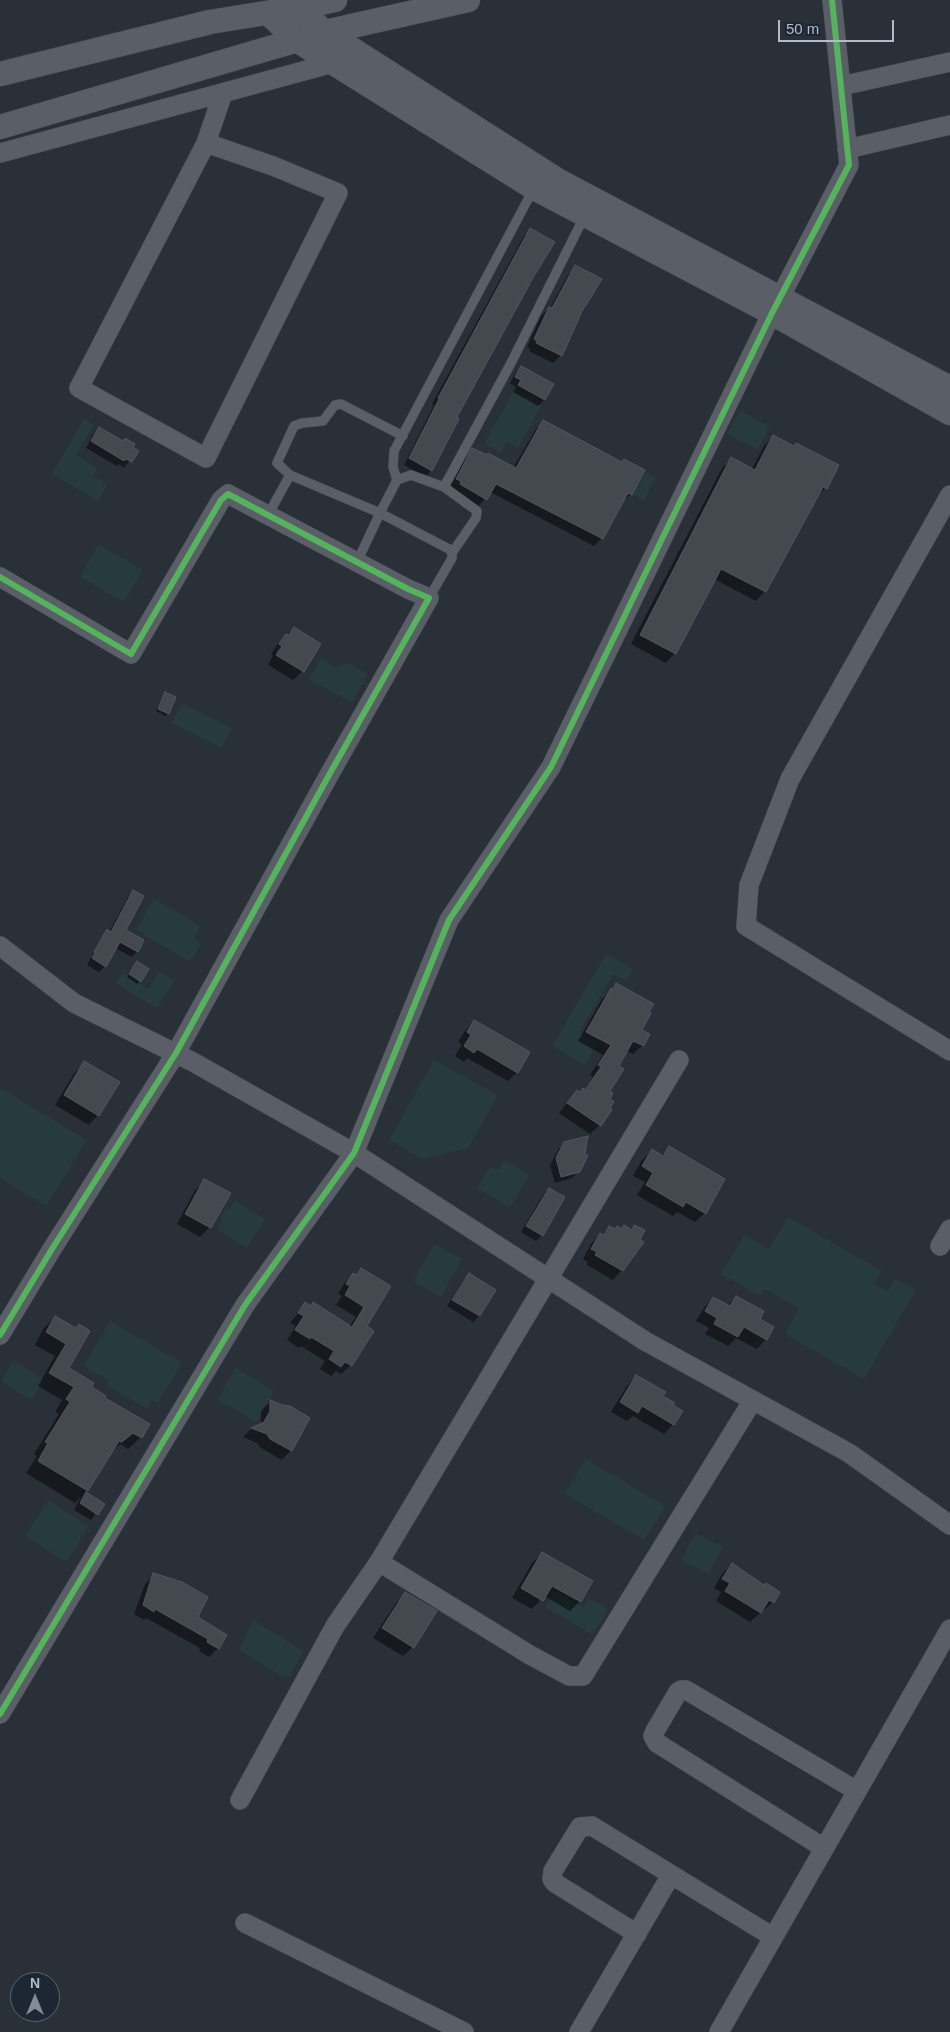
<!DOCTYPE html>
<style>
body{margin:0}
#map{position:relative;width:950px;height:2032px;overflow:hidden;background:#2a3038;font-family:Helvetica,sans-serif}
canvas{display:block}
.north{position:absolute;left:10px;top:1972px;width:50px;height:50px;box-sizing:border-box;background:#1d2633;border:1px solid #59626f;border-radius:50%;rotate:0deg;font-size:14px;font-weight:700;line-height:20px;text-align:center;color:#b4bcc9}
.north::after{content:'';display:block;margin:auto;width:18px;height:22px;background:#848b96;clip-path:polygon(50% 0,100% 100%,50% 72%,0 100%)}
.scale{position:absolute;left:778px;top:20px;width:116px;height:22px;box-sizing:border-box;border:2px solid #b4bcc9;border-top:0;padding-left:6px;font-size:15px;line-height:18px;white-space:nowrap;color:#b4bcc9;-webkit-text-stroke:4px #1d2633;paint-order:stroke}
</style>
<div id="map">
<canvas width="950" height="2032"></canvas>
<div class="north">N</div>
<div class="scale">50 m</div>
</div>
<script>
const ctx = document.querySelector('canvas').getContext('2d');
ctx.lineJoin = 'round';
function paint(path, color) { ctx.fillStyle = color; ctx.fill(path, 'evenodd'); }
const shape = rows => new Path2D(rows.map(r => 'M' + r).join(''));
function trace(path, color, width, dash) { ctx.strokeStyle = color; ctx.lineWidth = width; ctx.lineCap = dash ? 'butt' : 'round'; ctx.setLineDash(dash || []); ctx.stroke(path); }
paint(shape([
 [514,390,542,405,518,448,507,442,501,453,484,444],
 [740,411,770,427,758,450,727,434],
 [84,419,94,425,76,455,98,468,93,476,108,484,98,501,52,474],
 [646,472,656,477,644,501,633,495],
 [98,544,143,570,124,602,80,577],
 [320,659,335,667,349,663,368,674,352,703,309,679],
 [182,703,232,728,222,748,172,723],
 [154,899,201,926,194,938,202,943,190,962,136,930],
 [606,954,633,969,626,981,613,974,579,1033,597,1044,584,1065,552,1046],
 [159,971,174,981,157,1009,116,983,123,973,148,989],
 [434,1060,498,1095,468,1148,423,1159,389,1140],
 [0,1088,87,1140,46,1206,0,1178],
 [505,1160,530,1175,510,1208,477,1188,491,1166,498,1170],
 [235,1200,265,1219,247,1248,217,1229,223,1219,220,1217,226,1208,229,1210],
 [788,1217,882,1271,874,1284,888,1291,895,1278,916,1290,864,1379,785,1334,799,1308,765,1289,760,1296,721,1274,744,1235,769,1249],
 [434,1244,462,1259,441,1297,413,1282],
 [110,1321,182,1363,158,1403,152,1400,147,1409,107,1385,109,1381,84,1366],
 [13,1361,45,1379,32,1400,1,1382],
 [236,1368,274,1391,256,1422,217,1399],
 [586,1459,665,1506,644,1540,565,1494],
 [48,1500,89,1526,66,1562,25,1536],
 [695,1533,723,1547,709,1574,681,1560],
 [554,1590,583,1607,589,1598,608,1609,593,1635,545,1607],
 [253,1620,303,1651,290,1677,280,1675,239,1650]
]), '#273a3e');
paint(shape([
 [530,230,533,275,455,418,431,471,425,477,404,465,434,405,432,404,524,236],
 [576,267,600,280,561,355,553,363,529,351,530,349,527,347,541,316,550,308,568,275],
 [521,368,552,384,544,400,538,406,513,392,516,387,510,383,515,374],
 [544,421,631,494,623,502,602,538,594,546,490,492,478,507,449,487,465,458,473,450,513,468,536,429],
 [99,429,137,451,124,468,119,464,117,466,86,448,93,435],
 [773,437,826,488,816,497,765,591,756,601,714,579,675,653,666,663,631,644,722,468,732,459,752,469,764,446],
 [294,628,303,671,293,680,268,665,273,655,271,654,277,645],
 [166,693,168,713,165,716,156,711],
 [133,891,124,931,137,951,132,957,115,948,105,966,99,972,87,965,102,937,108,931,109,932,128,897],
 [134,966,140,981,137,984,127,977],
 [616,985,640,1030,643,1045,633,1054,626,1051,618,1067,600,1125,590,1134,559,1113,577,1091,580,1093,584,1091,593,1077,590,1075,603,1055,578,1041,602,999],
 [474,1021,517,1072,508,1081,467,1058,464,1062,455,1056,462,1044,458,1042,465,1031],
 [85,1062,98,1115,89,1125,55,1105,75,1072],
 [564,1143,579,1171,572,1178,555,1183,550,1165,558,1150],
 [669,1148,705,1213,695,1222,677,1212,673,1216,637,1195,645,1182,633,1176,642,1160,652,1151,661,1156],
 [205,1181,210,1227,200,1237,177,1224,195,1190],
 [549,1189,542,1235,536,1241,521,1232,543,1195],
 [635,1226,622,1270,613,1280,587,1265,588,1262,583,1259,591,1244,600,1234,602,1235,609,1228,614,1230,621,1230,624,1227,631,1230],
 [362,1270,389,1287,365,1326,351,1365,341,1374,336,1371,331,1376,320,1369,325,1361,301,1346,299,1348,287,1340,296,1326,290,1323,305,1304,349,1327,356,1317,336,1305,342,1296,338,1294,344,1284,353,1274,356,1276],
 [469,1275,494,1290,479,1316,473,1322,447,1306,463,1281],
 [736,1297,758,1319,766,1339,757,1349,736,1338,728,1346,705,1334,709,1328,696,1321,704,1308,713,1298,727,1306],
 [56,1317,76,1329,67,1369,104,1398,141,1437,128,1449,120,1444,110,1453,85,1493,103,1504,91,1520,74,1510,81,1496,75,1503,26,1473,37,1456,34,1454,59,1414,55,1412,62,1400,38,1386,55,1356,35,1345,43,1329],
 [636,1376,662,1396,673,1424,664,1434,633,1416,627,1421,611,1412,627,1386],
 [270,1402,291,1450,282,1460,261,1448,257,1443,243,1437,251,1429,259,1426,261,1421,261,1411],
 [542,1554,591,1582,580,1601,570,1611,544,1596,532,1609,512,1598,532,1563],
 [732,1565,764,1586,778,1592,773,1602,750,1622,716,1601,721,1592,714,1588,722,1574],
 [154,1575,218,1648,209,1657,199,1651,200,1648,146,1618,144,1620,134,1614,145,1584],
 [406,1593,413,1647,403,1656,373,1638,396,1603]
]), '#0007');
const building = shape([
 [530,228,555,242,534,276,457,417,459,419,432,471,409,458,439,399,438,398,530,228],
 [575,265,602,279,582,312,562,356,536,343,537,341,534,339,549,307,552,308,575,265],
 [521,366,554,384,545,400,518,385,521,380,515,377,521,366],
 [543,420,622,462,624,459,645,470,632,495,628,493,603,539,496,484,487,500,460,484,461,481,456,479,472,448,487,455,488,453,516,468,543,420],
 [99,427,123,441,125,438,135,444,133,447,139,451,132,462,126,459,124,461,91,441,99,427],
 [773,435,794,446,796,443,839,465,827,489,823,487,766,592,721,569,676,654,640,635,731,457,755,470,773,435],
 [294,627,321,644,304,672,276,655,282,646,279,644,286,634,289,635,294,627],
 [165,692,176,697,169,714,158,709,165,692],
 [133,890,144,896,126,930,144,940,138,952,120,942,106,967,92,958,95,953,94,952,107,929,111,932,133,890],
 [137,961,149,969,141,982,129,974,137,961],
 [616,983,654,1004,649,1012,651,1013,642,1030,650,1034,644,1046,633,1041,619,1066,624,1069,610,1091,613,1093,610,1099,614,1102,610,1108,612,1110,601,1126,567,1103,577,1090,580,1092,583,1088,585,1090,601,1067,598,1065,611,1045,586,1032,611,988,613,989,616,983],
 [474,1020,530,1052,518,1073,477,1049,474,1053,464,1046,471,1035,467,1032,474,1020],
 [84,1061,120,1082,99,1116,64,1095,84,1061],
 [588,1136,585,1154,588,1155,580,1172,561,1177,556,1158,564,1142,588,1136],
 [669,1146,725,1179,706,1214,686,1202,683,1207,646,1185,653,1173,642,1166,652,1149,663,1156,669,1146],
 [204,1179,231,1193,211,1228,185,1214,204,1179],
 [549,1188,565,1197,543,1236,526,1226,549,1188],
 [624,1225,632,1230,634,1225,645,1230,640,1240,644,1242,623,1271,595,1255,597,1252,591,1249,600,1233,604,1235,609,1226,615,1229,617,1226,622,1229,624,1225],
 [361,1268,391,1286,367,1326,374,1331,352,1366,345,1362,341,1367,329,1359,334,1351,311,1337,310,1339,295,1330,304,1316,298,1313,305,1302,311,1306,313,1302,352,1327,364,1307,345,1295,350,1286,346,1284,353,1273,357,1275,361,1268],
 [469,1273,496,1290,480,1316,452,1300,469,1273],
 [736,1296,764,1311,760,1319,774,1327,767,1340,744,1327,738,1337,714,1324,717,1318,705,1311,713,1297,730,1306,736,1296],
 [55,1316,76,1328,79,1324,90,1331,69,1368,94,1383,92,1387,106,1396,105,1398,150,1424,142,1438,133,1433,122,1442,119,1441,88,1491,38,1461,48,1443,45,1442,70,1402,66,1399,74,1387,49,1373,66,1344,46,1332,55,1316],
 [636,1375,666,1392,663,1396,675,1403,673,1405,683,1411,674,1425,642,1406,638,1413,620,1402,636,1375],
 [270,1400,282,1405,290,1406,310,1418,292,1451,270,1439,267,1434,251,1428,264,1422,270,1411,270,1400],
 [86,1492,105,1504,98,1515,80,1503,86,1492],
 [542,1552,593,1581,581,1602,552,1586,543,1601,521,1588,542,1552],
 [732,1563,764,1585,766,1583,780,1592,774,1603,769,1600,761,1613,725,1591,730,1583,722,1579,732,1563],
 [153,1573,182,1582,208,1597,198,1617,227,1635,219,1649,207,1642,208,1639,155,1609,154,1612,143,1605,153,1573],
 [405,1592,437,1611,414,1648,382,1628,405,1592]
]);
paint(building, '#444950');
trace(building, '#52575f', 1);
const service = shape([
 [290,475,380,513,357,562],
 [397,480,411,475,444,487,477,511,476,518,452,553],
 [444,487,511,363,585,215],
 [268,515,290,475,277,463,294,426,302,423,323,421,335,405,341,404,403,436],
 [429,598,452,558,452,553,449,549,380,513,397,480,393,467,394,451,534,188]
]);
const minor = shape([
 [841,86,950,62],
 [206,143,79,388,206,458,338,193,273,166,206,143,223,93],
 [847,149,950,125],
 [0,153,333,63],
 [950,495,790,779,749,885,746,926,950,1051],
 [0,577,131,654,221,500,228,494,408,589,429,598,329,775,176,1053,52,1249,0,1335],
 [0,946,74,1003,193,1062,354,1153,645,1341,849,1453,950,1525],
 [940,1246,950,1229],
 [379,1562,530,1655,569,1676,583,1676,753,1400],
 [0,1714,245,1305,354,1153,449,920,551,767,772,313,849,165,832,0],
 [240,1800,335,1626,379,1562,679,1060],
 [824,1848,657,1743,653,1736,655,1731,678,1692,681,1690,686,1690,857,1791],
 [245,1923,464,2032],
 [637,1934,555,1883,552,1879,553,1871,580,1827,592,1826,773,1937],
 [579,2032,671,1875],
 [719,2032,950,1629]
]);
const tertiary = shape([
 [297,8,325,32,559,181,950,388],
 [268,13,298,41,534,188,772,313,950,413],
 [0,74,210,22,297,8,335,0],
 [0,127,325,32,468,0]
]);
trace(service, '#484c53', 10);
trace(minor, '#484c53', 20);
trace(tertiary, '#484c53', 25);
trace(service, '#5a5e66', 9);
trace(minor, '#5a5e66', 19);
trace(tertiary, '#5a5e66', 24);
trace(shape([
 [0,577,131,654,221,500,228,494,408,589,429,598,329,775,176,1053,52,1249,0,1335],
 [0,1714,245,1305,354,1153,449,920,551,767,772,313,849,165,832,0]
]), '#56b35d', 6);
</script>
